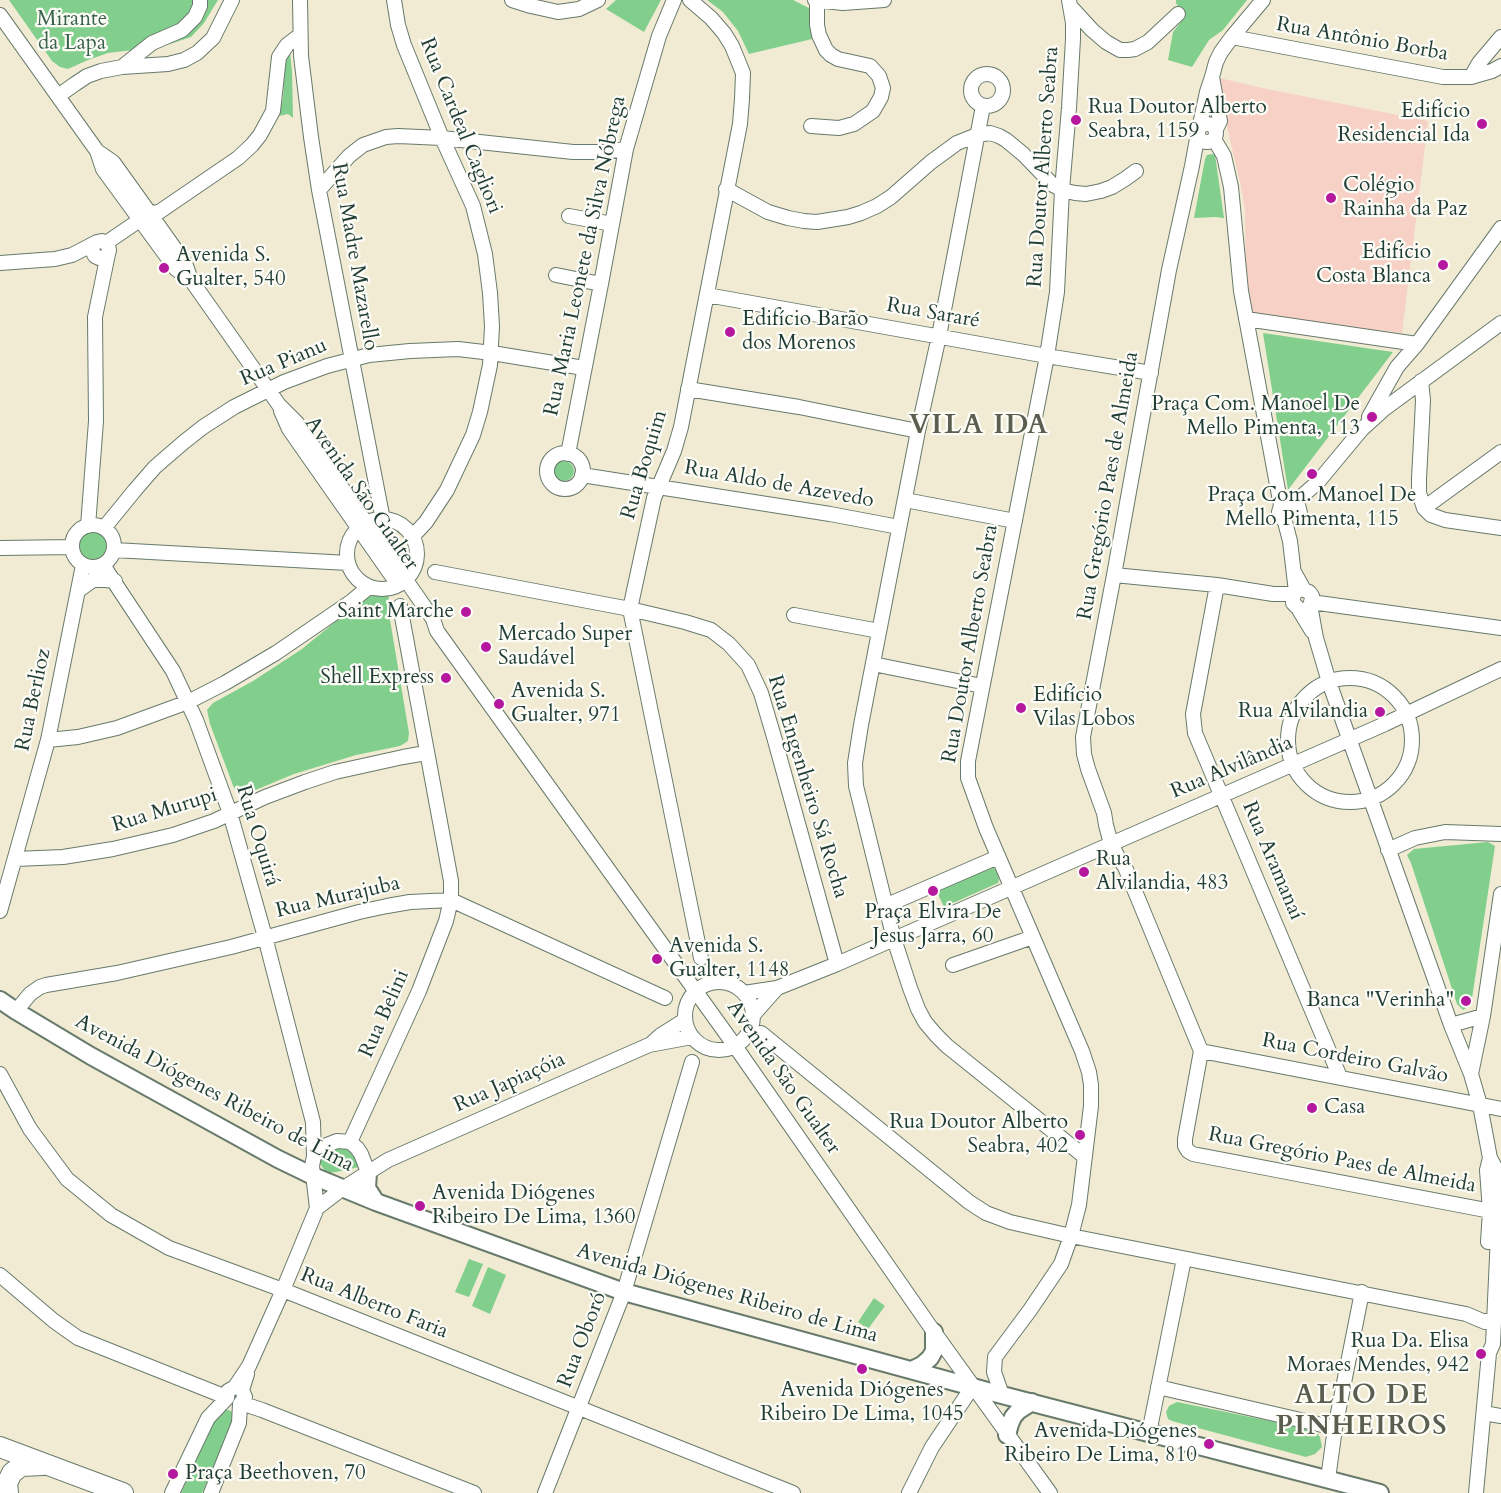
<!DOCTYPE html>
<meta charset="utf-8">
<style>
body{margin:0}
canvas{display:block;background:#f0ebd2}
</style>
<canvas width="1501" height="1493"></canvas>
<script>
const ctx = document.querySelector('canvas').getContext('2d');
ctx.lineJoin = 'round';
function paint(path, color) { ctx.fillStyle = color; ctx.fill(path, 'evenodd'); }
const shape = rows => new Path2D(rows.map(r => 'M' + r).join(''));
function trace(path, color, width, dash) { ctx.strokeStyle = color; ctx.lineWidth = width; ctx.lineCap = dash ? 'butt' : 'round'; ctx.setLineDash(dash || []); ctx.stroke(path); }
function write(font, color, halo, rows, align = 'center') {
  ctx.font = font + ' Cardo,serif'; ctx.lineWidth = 4.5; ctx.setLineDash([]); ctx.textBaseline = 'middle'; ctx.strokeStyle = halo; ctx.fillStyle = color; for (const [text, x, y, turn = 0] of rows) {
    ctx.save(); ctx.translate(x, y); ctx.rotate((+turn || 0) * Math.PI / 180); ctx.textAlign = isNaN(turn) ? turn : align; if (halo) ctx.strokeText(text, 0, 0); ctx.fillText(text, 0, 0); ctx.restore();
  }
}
paint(shape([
 [1215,77,1267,89,1428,121,1402,333,1249,315,1246,278,1245,210,1241,186]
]), '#f7d1c6');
paint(shape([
 [9,0,218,0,204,23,191,37,173,43,150,48,108,53,88,60,68,69,60,67,52,61],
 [616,0,661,0,644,32,606,9],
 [707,0,793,0,809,8,812,39,749,54,738,31,723,12],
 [1176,0,1247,0,1223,30,1209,40,1192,67,1168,60,1173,32,1184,18,1176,3],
 [288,52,290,52,292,71,293,118,288,114,279,116,283,98,285,68],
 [1212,154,1215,155,1224,218,1215,217,1194,218,1205,159,1207,155],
 [1263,333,1393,352,1288,490],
 '554 471a10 10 0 1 1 20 0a10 10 0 1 1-20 0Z',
 '77 546a16 16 0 1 1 32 0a16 16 0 1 1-32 0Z',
 [371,596,388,596,389,598,387,602,409,733,408,741,400,746,356,755,294,774,246,794,238,793,234,788,210,724,207,710,213,703,253,681,302,649,358,603],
 [1488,842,1495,846,1471,1005,1463,1010,1457,1004,1411,863,1407,855,1414,849],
 [990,866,994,868,998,875,999,880,998,883,944,907,936,890],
 [346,1144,360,1163,359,1167,336,1172,329,1173,325,1171,319,1162,319,1155],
 [469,1259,483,1264,469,1297,455,1292],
 [488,1267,506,1275,490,1314,472,1306],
 [874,1298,885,1306,868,1329,858,1322],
 [1177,1402,1314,1430,1320,1437,1322,1447,1315,1454,1306,1457,1172,1421,1168,1419,1166,1412,1169,1406],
 [225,1409,231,1411,234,1417,234,1420,202,1493,181,1493,217,1414]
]), '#82cf8d');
const minor = shape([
 [300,0,301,56,311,137,319,190,383,520],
 [394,0,398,25,404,45,442,138,473,206,485,254,490,293,492,326,490,365,480,412,473,435,447,490,426,522,412,537],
 [512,0,531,6,558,12,579,9,598,0],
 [690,0,711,18,724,33,732,46,743,73,742,99,740,124,681,427,674,451,654,498,630,609,701,958],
 [815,0,843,3,884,0],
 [1070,6,1092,30,1106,42,1120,50,1128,50,1135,49,1148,42,1178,14],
 [0,15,97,151,103,169,176,269,191,280],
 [1232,37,1443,77,1471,77,1492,71,1501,66],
 [122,67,152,43,182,30,195,17,200,6,200,0],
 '971 90a16 16 0 1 1 32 0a16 16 0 1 1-32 0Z',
 [1212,77,1220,121,1216,129],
 [1471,77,1479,63,1501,37],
 [58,96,75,84,87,76,101,71,122,67,168,64,184,60,197,53,213,38,232,0],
 [983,106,939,336,918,431,861,725,855,763,856,786,894,939,910,988,918,1009,925,1022,936,1035,947,1046,1085,1157],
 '1198 133a9 9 0 1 1 18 0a9 9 0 1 1-18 0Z',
 [811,126,839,128,854,124,873,111,881,97,883,88,879,76,870,66,838,59,831,55,826,50,819,35,817,25,817,1],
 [1199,129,1207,92,1212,77,1216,62,1221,52,1232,37,1263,0],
 [1198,133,1192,166,1169,270,1114,575,1083,737,1084,754,1088,769,1104,813,1106,825,1111,844,1118,857,1125,867,1201,1051,1185,1139,1185,1146,1188,1151,1193,1154,1501,1213],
 [1214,139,1224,156,1231,187,1241,291,1281,506],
 [97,151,113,162,141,201,185,263,191,280,279,405,297,423,315,449,433,619,437,631,735,1046,934,1332,1050,1493],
 [726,189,768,212,788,218,804,221,817,222,848,217,861,213,877,206,891,197,931,162,957,143,977,135,990,133,999,136,1006,140,1023,154,1053,185,1062,190,1075,193,1086,194,1101,191,1112,187,1125,179,1136,171],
 [319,190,349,156,363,145,386,137,398,136,442,138,573,152,602,152,626,149],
 [569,216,612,224],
 [106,243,150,213,159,212,238,158,252,145,260,135,273,111,279,57,287,45,300,35],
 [0,263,55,259,72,255,97,242,102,241,106,243,108,246,109,250,108,254,104,257,99,258,95,256,93,252,92,248,94,244],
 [556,275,601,284],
 [707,295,1047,356,1151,373],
 [1246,319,1417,344],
 [1421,381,1423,400,1422,421,1419,479,1419,493,1424,508,1431,515,1445,520,1501,528],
 [688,389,799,407,918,431],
 [281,411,289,429,394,579],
 [1369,417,1397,367,1417,344,1501,228],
 '547 471a18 18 0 1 1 36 0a18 18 0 1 1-36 0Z',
 [568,454,601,284,626,149,659,36,674,0],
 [582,475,830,514,899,527],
 [905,500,1015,521],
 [1294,503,1318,482,1362,429,1384,409,1501,323],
 [1424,508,1501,452],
 [1300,513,1298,505,1290,501,1284,503,1281,506,1279,512,1280,516,1285,522,1290,541,1296,592,1293,596,1293,603,1298,608,1312,631],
 '347 554a35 35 0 1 1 70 0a35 35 0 1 1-70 0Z',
 '72 546a21 21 0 1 1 42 0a21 21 0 1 1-42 0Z',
 [88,526,96,421,95,317,108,254],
 [104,528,135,490,155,467,184,442,203,427,234,407,284,382,327,366,369,355,410,351,458,349,492,353,584,368],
 [0,548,72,547],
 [114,550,348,563],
 [103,565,173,671,196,720,230,813,265,937,313,1122,314,1156],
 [435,572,630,609,685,622,711,630,729,644,748,665,761,693,774,737,837,964],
 [1294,572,1304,590,1309,592,1312,596,1312,601,1310,605,1316,638,1329,682,1451,1025,1471,1074,1480,1105,1490,1158,1496,1169,1499,1213,1493,1344,1489,1353,1476,1493],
 [1114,575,1217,585,1273,594,1294,594],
 [1217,585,1193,714,1195,733,1340,1077],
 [79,590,93,580,105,580,115,581],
 [1311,602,1501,628],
 [794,615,879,631],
 [873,664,982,686],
 '1288 740a62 62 0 1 1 124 0a62 62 0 1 1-124 0Z',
 [48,740,78,737,117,728,188,702,225,683,276,653,352,601,369,587],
 [1388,850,1415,838,1445,832,1501,834],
 [15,859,63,857,113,849,173,835,214,821,265,797,305,782,335,772,403,757,426,753],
 [885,906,998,857],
 [0,911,48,740,83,565],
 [953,965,1033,937],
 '685 1016a34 34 0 1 1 68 0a34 34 0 1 1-68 0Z',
 [744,993,777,988,837,964,1385,724,1501,669],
 [16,1011,30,994,40,987,46,985,117,973,231,947,359,912,387,906,410,902,451,900,665,998],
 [754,1014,777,988],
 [1451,1025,1483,1016],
 [761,1033,969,1202,986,1213,1010,1222,1071,1236,1466,1314,1485,1322,1494,1318],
 [651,1044,661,1035,685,1020],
 [1201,1051,1501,1109],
 [0,1074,30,1129,67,1179,111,1215,169,1248,283,1290,793,1493],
 [1471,1074,1483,1016,1501,894],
 [350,1142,419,991,446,921,451,900,451,881,400,606],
 [317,1208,342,1189,388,1160,649,1045,692,1037],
 [1488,1242,1490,1211,1487,1170,1490,1158],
 [0,1275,54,1321,78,1338,226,1397],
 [1158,1387,1335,1428],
 [1002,1395,994,1372,995,1357,1030,1310,1061,1264,1071,1236,1079,1205,1091,1106,1091,1085,1089,1072,1082,1051,986,828,968,778,968,761,1047,356,1057,292,1062,190,1069,108,1073,39,1073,23,1069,0],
 [241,1403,262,1410,474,1493],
 [1484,1413,1501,1416],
 [1149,1433,1184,1259],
 [1328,1479,1335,1428,1362,1292],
 [172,1493,208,1418,227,1398,228,1391,235,1387,249,1366,283,1290,317,1208,312,1166,314,1156,327,1145,337,1141,350,1142,357,1148,361,1154,368,1172],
 [211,1493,239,1423,240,1404,245,1397,242,1390,247,1374],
 [545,1493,624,1292,692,1062],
 [909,1493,932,1447,973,1386]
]);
const major = shape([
 [0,1000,16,1011,91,1056,278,1159,313,1176,376,1202,624,1292,1002,1395,1380,1493],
 [368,1172,367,1188,376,1202],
 [912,1370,922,1365,930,1358,934,1351,934,1332],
 [1007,1435,1010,1424,1013,1417,1018,1411,1032,1402]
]);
const highway = shape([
 [0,1447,123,1493],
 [8,1493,7,1483,12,1473,21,1466,43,1465]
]);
trace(minor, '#687a6b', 16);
trace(major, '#687a6b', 20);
trace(highway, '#687a6b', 22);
trace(minor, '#fff', 14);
trace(major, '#fff', 16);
trace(highway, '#fff', 20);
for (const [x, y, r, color] of [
 [1076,120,6,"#b5179e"],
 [1482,124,6,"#b5179e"],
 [1331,198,6,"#b5179e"],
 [1443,265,6,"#b5179e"],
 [164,268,6,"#b5179e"],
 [730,332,6,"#b5179e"],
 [1372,417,6,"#b5179e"],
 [1312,474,6,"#b5179e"],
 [466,612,6,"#b5179e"],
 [486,647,6,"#b5179e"],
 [446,678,6,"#b5179e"],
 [499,704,6,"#b5179e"],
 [1021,708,6,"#b5179e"],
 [1380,712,6,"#b5179e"],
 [1084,872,6,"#b5179e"],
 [933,891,6,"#b5179e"],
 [657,959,6,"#b5179e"],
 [1466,1001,6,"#b5179e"],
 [1312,1108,6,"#b5179e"],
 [1080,1135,6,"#b5179e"],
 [420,1206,6,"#b5179e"],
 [1481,1354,6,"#b5179e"],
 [862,1369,6,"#b5179e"],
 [1209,1444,6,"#b5179e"],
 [173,1474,6,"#b5179e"]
]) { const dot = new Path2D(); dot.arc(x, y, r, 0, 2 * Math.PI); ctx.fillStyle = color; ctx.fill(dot); trace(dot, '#fdfcf7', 2); }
write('21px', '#38624a', '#fdfcf7', [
 ["Mirante",72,20],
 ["da Lapa",72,44]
]);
write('21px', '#1f3d34', '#fdfcf7', [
 ["Rua Antônio Borba",1362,40,10],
 ["Rua Cardeal Cagliori",460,126,68],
 ["Rua Doutor Alberto Seabra",1044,167,-86],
 ["Rua Maria Leonete da Silva Nóbrega",586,256,-78],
 ["Rua Madre Mazarello",354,257,80],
 ["Rua Sararé",933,314,10],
 ["Rua Pianu",284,363,-23],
 ["Rua Boquim",645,465,-73],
 ["Rua Aldo de Azevedo",779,485,10],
 ["Rua Gregório Paes de Almeida",1109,486,-80],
 ["Avenida São Gualter",361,494,55],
 ["Rua Doutor Alberto Seabra",971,644,-80],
 ["Rua Berlioz",34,700,-78],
 ["Rua Alvilândia",1232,768,-23],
 ["Rua Engenheiro Sá Rocha",807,787,73],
 ["Rua Murupi",165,811,-17],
 ["Rua Oquirá",257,836,73],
 ["Rua Aramanaí",1272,861,67],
 ["Rua Murajuba",338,898,-13],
 ["Rua Belini",385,1014,-66],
 ["Rua Cordeiro Galvão",1355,1059,11],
 ["Avenida São Gualter",783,1078,55],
 ["Rua Japiaçóia",510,1083,-24],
 ["Avenida Diógenes Ribeiro de Lima",214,1094,28],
 ["Rua Gregório Paes de Almeida",1342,1161,11],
 ["Avenida Diógenes Ribeiro de Lima",727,1294,16],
 ["Rua Alberto Faria",374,1304,22],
 ["Rua Oboró",583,1340,-69]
]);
write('21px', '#1f3d34', '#fdfcf7', [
 ["Rua Doutor Alberto",1088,108],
 ["Seabra, 1159",1088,132],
 ["Edifício",1470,112,"right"],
 ["Residencial Ida",1470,136,"right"],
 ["Colégio",1343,186],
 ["Rainha da Paz",1343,210],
 ["Edifício",1431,253,"right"],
 ["Costa Blanca",1431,277,"right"],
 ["Avenida S.",176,256],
 ["Gualter, 540",176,280],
 ["Edifício Barão",742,320],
 ["dos Morenos",742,344],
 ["Praça Com. Manoel De",1360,405,"right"],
 ["Mello Pimenta, 113",1360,429,"right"],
 ["Praça Com. Manoel De",1312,496,"center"],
 ["Mello Pimenta, 115",1312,520,"center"],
 ["Saint Marche",454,612,"right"],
 ["Mercado Super",498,635],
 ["Saudável",498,659],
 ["Shell Express",434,678,"right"],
 ["Avenida S.",511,692],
 ["Gualter, 971",511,716],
 ["Edifício",1033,696],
 ["Vilas Lobos",1033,720],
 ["Rua Alvilandia",1368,712,"right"],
 ["Rua",1096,860],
 ["Alvilandia, 483",1096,884],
 ["Praça Elvira De",933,913,"center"],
 ["Jesus Jarra, 60",933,937,"center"],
 ["Avenida S.",669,947],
 ["Gualter, 1148",669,971],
 ["Banca \"Verinha\"",1454,1001,"right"],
 ["Casa",1324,1108],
 ["Rua Doutor Alberto",1068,1123,"right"],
 ["Seabra, 402",1068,1147,"right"],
 ["Avenida Diógenes",432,1194],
 ["Ribeiro De Lima, 1360",432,1218],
 ["Rua Da. Elisa",1469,1342,"right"],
 ["Moraes Mendes, 942",1469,1366,"right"],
 ["Avenida Diógenes",862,1391,"center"],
 ["Ribeiro De Lima, 1045",862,1415,"center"],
 ["Avenida Diógenes",1197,1432,"right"],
 ["Ribeiro De Lima, 810",1197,1456,"right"],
 ["Praça Beethoven, 70",185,1474]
], 'left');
ctx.letterSpacing = '1.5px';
write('bold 27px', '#595e4f', '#fdfcf7', [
 ["VILA IDA",979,427],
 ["ALTO DE",1362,1397],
 ["PINHEIROS",1362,1428]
]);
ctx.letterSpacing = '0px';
</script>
